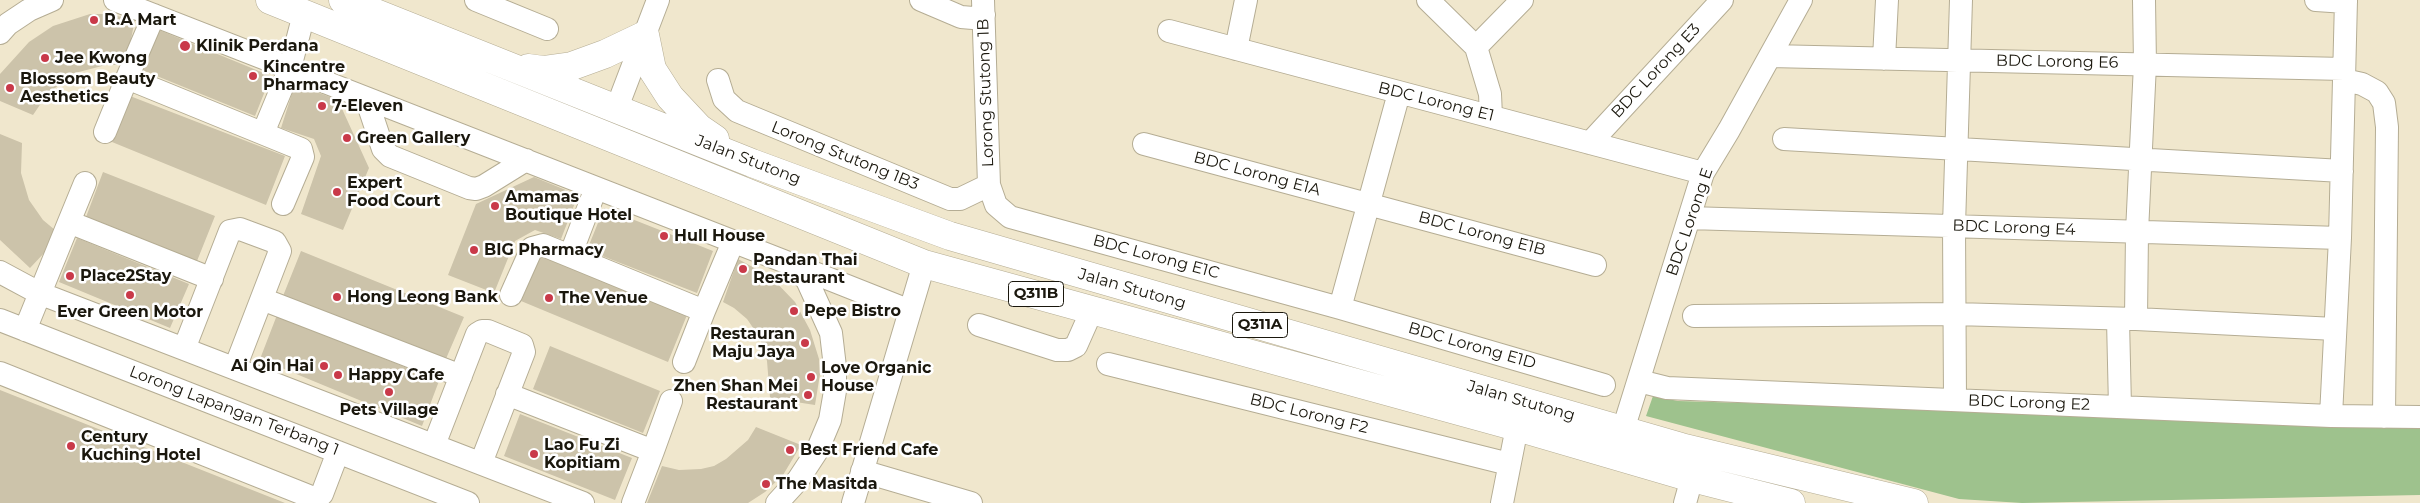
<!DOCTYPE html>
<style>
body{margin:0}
canvas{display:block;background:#f0e7cd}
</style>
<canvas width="2420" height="503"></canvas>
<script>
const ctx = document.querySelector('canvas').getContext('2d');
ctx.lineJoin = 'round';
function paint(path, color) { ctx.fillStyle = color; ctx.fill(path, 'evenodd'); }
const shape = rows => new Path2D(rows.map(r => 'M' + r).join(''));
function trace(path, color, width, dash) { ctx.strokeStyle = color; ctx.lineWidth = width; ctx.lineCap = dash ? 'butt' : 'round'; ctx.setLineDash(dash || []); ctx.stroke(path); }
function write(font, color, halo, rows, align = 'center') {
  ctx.font = font + ' Montserrat,sans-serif'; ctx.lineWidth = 5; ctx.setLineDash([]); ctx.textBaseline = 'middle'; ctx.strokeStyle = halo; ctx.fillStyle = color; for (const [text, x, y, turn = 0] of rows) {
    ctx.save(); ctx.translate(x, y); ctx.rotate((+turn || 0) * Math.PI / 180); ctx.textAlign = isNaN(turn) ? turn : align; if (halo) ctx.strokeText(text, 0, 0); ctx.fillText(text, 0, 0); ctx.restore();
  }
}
paint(shape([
 [1653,396,1678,401,2420,423,2420,495,2022,503,1959,499,1646,416]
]), '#9ec28d');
paint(shape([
 [90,14,104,14,135,19,126,65,106,65,71,74,46,96,33,115,0,101,0,74,29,42,53,26],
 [159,30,271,76,255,116,142,70],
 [295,84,338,100,369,168,343,230,301,214,321,156,314,139,281,128],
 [130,96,285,156,266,205,112,142],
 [0,134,22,143,21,173,29,200,43,220,61,235,30,268,0,240],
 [103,172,215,216,197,261,86,217],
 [534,177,578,195,561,239,535,230,515,241,494,293,448,275,476,204],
 [604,208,713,251,697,293,587,250],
 [77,238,189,284,170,328,59,282],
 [301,251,464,317,445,361,283,296],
 [541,255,687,315,668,362,521,301],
 [738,259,771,277,795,302,810,330,819,359,820,374,815,405,770,398,767,361,760,338,747,319,734,308,723,302],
 [277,315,439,381,422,426,260,359],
 [550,346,660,391,643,433,533,389],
 [0,390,285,503,0,503],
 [520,414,632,458,615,500,504,456],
 [756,427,801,445,783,475,765,492,748,503,647,503,662,466,679,470,701,469,714,466,726,459,748,440]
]), '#ccc3aa');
const minor = shape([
 [115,0,791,264,807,280,831,333,835,367,835,391,830,420,817,451,798,480,777,503],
 [476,0,547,29],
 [921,0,961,17,973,18,984,15],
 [983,0,989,185,996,205,1010,217,1340,308,1604,385],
 [1428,0,1476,47,1490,94,1491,116],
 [2316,0,2346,2],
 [154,15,127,78,301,149,303,157,283,204],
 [1169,31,1703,173],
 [0,33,8,24,29,10,52,0],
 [1476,47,1522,0],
 [1236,49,1246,0],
 [1770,56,2344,69],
 [1884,59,1887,0],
 [718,80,724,99,737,111,950,199,960,199,989,185],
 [2344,80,2362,84,2377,92,2384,103,2387,127,2384,417],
 [366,98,383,149,390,156,469,188,476,189,484,186,526,160],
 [619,108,621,97,658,0],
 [105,132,127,78],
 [263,133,290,68,304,14],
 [1784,139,2342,171],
 [1590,143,1722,0],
 [1144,144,1595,265],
 [596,188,570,256,704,311,733,242],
 [1689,218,2340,238],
 [69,222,85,183],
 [794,265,910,311],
 [0,272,39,293,583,503],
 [511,295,532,248,543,245,570,256],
 [262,299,461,376],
 [1340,308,1399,93],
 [1694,316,1954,314,2136,319,2335,329],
 [2136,319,2137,232,2145,64,2144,0],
 [0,320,468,503],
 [2118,320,2120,407],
 [979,325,1057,350,1068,350,1076,346,1092,310],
 [25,330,69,222,212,279],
 [184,349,230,231,240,229,275,242,280,251,235,368],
 [684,362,704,311],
 [1108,364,1509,464],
 [0,373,311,497,318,498,322,494,338,452],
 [1639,381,1667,388,2331,416,2420,417],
 [507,394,653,451,633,503],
 [1955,400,1954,226,1961,0],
 [2331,416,2340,238,2346,0],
 [1623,430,1703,173,1729,130,1801,0],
 [434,445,477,334,482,331,488,331,522,345,524,352,481,463],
 [653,451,671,401],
 [862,471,971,503],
 [853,503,924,264],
 [1502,503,1517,427],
 [1685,503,1692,478]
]);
const major = shape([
 [270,0,924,264,1517,427,1692,478,1791,503],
 [343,0,752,163,950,236,1681,447,1914,503],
 [528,68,543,70,572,66,605,54,645,35,652,69,670,97,699,128,715,139]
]);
trace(minor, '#b5ad94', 24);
trace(major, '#b5ad94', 29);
trace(minor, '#fff', 22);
trace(major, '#fff', 28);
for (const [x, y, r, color] of [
 [94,20,5,"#c93949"],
 [185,46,6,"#c93949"],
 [45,58,5,"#c93949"],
 [253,76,5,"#c93949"],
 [10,88,5,"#c93949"],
 [322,106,5,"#c93949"],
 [347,138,5,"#c93949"],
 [337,192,5,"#c93949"],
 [495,206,5,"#c93949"],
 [664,236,5,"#c93949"],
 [474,250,5,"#c93949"],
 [743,269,5,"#c93949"],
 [70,276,5,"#c93949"],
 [130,295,5,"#c93949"],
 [337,297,5,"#c93949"],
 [549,298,5,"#c93949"],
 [794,311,5,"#c93949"],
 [805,343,5,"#c93949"],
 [324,366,5,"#c93949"],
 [338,375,5,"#c93949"],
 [811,377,5,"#c93949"],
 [389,392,5,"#c93949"],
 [808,395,5,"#c93949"],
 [71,446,5,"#c93949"],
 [790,450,5,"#c93949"],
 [534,454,5,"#c93949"],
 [766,484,5,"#c93949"]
]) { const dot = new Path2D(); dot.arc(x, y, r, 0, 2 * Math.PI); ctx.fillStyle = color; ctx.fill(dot); trace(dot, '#fff', 2); }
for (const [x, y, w] of [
 [1036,294,55],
 [1260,325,55]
]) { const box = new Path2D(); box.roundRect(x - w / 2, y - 12.5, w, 25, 4); ctx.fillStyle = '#fff'; ctx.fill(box); trace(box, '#1a170d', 1); }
write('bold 15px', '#1a170d', null, [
 ["Q311B",1036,294],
 ["Q311A",1260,325]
]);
write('bold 16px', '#1a170d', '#fff', [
 ["R.A Mart",104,20],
 ["Klinik Perdana",196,46],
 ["Jee Kwong",55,58],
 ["Kincentre",263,67],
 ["Pharmacy",263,85],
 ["Blossom Beauty",20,79],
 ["Aesthetics",20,97],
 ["7-Eleven",332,106],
 ["Green Gallery",357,138],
 ["Expert",347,183],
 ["Food Court",347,201],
 ["Amamas",505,197],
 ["Boutique Hotel",505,215],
 ["Hull House",674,236],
 ["BIG Pharmacy",484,250],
 ["Pandan Thai",753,260],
 ["Restaurant",753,278],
 ["Place2Stay",80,276],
 ["Hong Leong Bank",347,297],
 ["The Venue",559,298],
 ["Pepe Bistro",804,311],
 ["Ever Green Motor",130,312,"center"],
 ["Restauran",795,334,"right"],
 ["Maju Jaya",795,352,"right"],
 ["Ai Qin Hai",314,366,"right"],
 ["Love Organic",821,368],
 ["House",821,386],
 ["Happy Cafe",348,375],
 ["Zhen Shan Mei",798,386,"right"],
 ["Restaurant",798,404,"right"],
 ["Pets Village",389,410,"center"],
 ["Century",81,437],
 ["Kuching Hotel",81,455],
 ["Lao Fu Zi",544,445],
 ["Kopitiam",544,463],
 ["Best Friend Cafe",800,450],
 ["The Masitda",776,484]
], 'left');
write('16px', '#1a170d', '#fff', [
 ["BDC Lorong E6",2057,62,1],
 ["BDC Lorong E3",1656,71,-47],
 ["Lorong Stutong 1B",986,93,-92],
 ["BDC Lorong E1",1436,102,14],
 ["Lorong Stutong 1B3",845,156,22],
 ["Jalan Stutong",748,160,21],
 ["BDC Lorong E1A",1257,174,15],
 ["BDC Lorong E",1690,222,-71],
 ["BDC Lorong E4",2014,228,2],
 ["BDC Lorong E1B",1482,234,15],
 ["BDC Lorong E1C",1156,257,15],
 ["Jalan Stutong",1132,289,16],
 ["BDC Lorong E1D",1472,346,16],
 ["Jalan Stutong",1521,401,16],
 ["BDC Lorong E2",2029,403,2],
 ["Lorong Lapangan Terbang 1",234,411,21],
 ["BDC Lorong F2",1309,414,14]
]);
</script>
